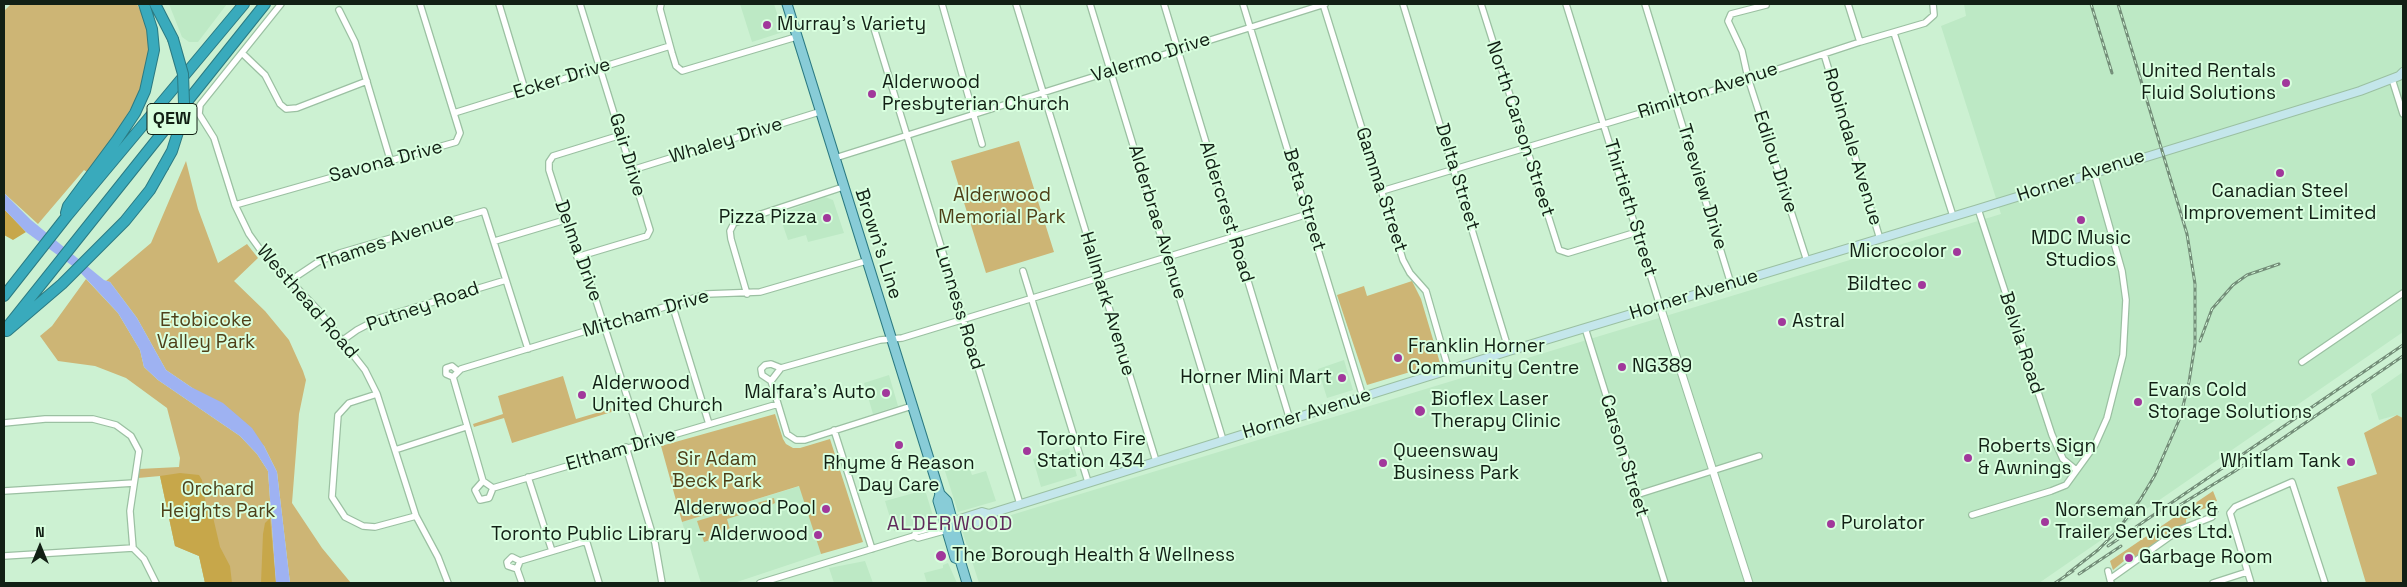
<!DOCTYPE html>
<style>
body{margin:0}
#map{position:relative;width:2407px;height:587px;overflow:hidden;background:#ccf1d2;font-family:"Space Grotesk",sans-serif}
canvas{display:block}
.frame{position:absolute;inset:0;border:5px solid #122015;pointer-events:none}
.north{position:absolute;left:15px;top:522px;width:50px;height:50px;-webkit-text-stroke:4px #d9ffdf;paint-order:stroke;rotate:0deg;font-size:14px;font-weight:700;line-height:20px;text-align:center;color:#122015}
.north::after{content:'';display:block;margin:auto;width:18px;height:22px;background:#122015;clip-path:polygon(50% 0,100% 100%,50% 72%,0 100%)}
</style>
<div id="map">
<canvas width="2407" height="587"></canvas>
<div class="frame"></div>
<div class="north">N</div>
</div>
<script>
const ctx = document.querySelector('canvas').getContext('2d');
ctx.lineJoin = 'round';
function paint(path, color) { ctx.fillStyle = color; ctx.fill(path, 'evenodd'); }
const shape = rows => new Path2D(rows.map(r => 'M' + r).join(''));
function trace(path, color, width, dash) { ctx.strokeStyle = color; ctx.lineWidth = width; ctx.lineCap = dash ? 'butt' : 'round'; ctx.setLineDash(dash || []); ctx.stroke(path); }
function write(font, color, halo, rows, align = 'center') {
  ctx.font = font + ' "Space Grotesk",sans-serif'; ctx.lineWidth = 4; ctx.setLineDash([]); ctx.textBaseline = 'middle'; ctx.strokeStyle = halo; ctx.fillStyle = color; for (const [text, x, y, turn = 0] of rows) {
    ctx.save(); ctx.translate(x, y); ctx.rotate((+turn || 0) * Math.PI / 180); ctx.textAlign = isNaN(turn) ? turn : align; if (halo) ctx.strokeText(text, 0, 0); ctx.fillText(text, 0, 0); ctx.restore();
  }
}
paint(shape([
 [169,4,227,4,198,42,189,42,182,37],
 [740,4,774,4,783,32,752,42],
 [1964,4,2403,4,2403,332,2039,583,979,583,962,530,2001,214,1941,26,1966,16],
 [825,197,833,200,844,233,808,242,806,235,788,240,779,214],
 [1344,360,1353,390,1327,398,1318,369],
 [2403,372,2403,418,2397,415,2379,420,2371,394],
 [889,375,898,406,873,414,864,383],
 [1069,448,1077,476,1041,487,1033,459],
 [966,458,972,475,986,471,996,501,958,512,943,465],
 [800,486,821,554,734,583,701,583,682,522],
 [925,490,934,519,894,531,885,501],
 [865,561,873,583,834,583,829,568],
 [948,563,957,583,927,583,924,573,943,568,943,565]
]), '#bde9c5');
paint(shape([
 [11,4,137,4,144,18,149,38,148,71,138,97,90,174,84,170,38,224,4,193,4,11],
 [1019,141,1054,252,986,273,951,161],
 [186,161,198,209,218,263,247,244,258,258,234,281,265,311,289,340,303,371,306,380,299,414,292,503,322,548,351,583,290,583,277,472,264,446,191,387,166,370,137,318,110,282,106,281,151,243],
 [86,279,118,313,140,350,144,367,158,380,240,436,257,454,268,471,276,583,205,583,199,556,175,546,160,476,138,478,139,469,179,467,180,458,167,408,126,378,95,366,58,361,40,336,52,326],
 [1412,281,1421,299,1440,363,1367,385,1337,295,1364,286,1367,296],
 [563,376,576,419,620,406,621,409,512,443,504,418,474,427,473,424,503,414,498,396],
 [775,414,783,439,786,444,793,448,800,448,830,439,863,542,821,554,799,486,682,522,661,446],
 [2397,415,2403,418,2403,583,2366,583,2337,487,2377,474,2364,433],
 [2213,491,2217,501,2206,504,2206,508,2190,513,2191,517,2186,519,2186,523,2133,560,2130,556,2113,570,2110,561],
 [774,498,775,503,769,506,727,519,731,533,704,542,697,521]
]), '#cdb575');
paint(shape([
 [4,209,26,232,13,240,4,235],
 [180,473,199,475,202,480,206,505,213,517,220,547,230,566,232,583,205,583,199,556,175,546,160,476],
 [270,518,276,583,261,583,263,534,265,523]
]), '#c7a74a');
paint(shape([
 [4,193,31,220,104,280,110,282,137,318,166,370,191,387,223,403,252,428,264,446,277,472,290,583,276,583,268,471,257,454,240,436,158,380,144,367,140,350,118,313,78,270,26,232,4,209]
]), '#9eb2f2');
const minor = shape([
 [281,4,200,105,199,114,214,138,235,205,249,234,259,248,318,310,365,370,377,394,416,516,438,557,448,583],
 [499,4,525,90],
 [661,4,660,9,672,53,676,66,682,71,796,37],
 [942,4,982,144],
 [1016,4,1156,461],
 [1090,4,1223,440],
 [1164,4,1290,420],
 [1243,4,1363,397],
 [1323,4,1403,260,1410,273,1426,291,1449,371],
 [1403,4,1509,351],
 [1481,4,1559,250,1568,253,1637,232],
 [1566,4,1660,306],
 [1645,4,1731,284],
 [1848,4,1860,42],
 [1766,5,1731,14,1728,21,1742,51,1748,78,1807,261],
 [339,10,355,42,390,159],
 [873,25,1020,504],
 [1894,33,1953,216],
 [242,53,265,75,280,104,286,109,297,108,367,81],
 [1824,54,1880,239],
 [2392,79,2403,114],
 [454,113,670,46],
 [621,135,553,156,549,162,549,170,577,257,591,285,642,443],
 [835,158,1325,4],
 [632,170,819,112],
 [1382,191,1681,101,1860,42,1925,23,1934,15,1933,4],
 [235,205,456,142,460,133,420,4],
 [1978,209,2052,435,2063,459,2075,469],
 [495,241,565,220],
 [577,257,647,236,650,230,580,4],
 [1023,271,1088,482],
 [291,280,318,262,340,253,484,211,528,349],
 [747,294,731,239,730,231,734,223,843,187],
 [672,304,709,424],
 [1585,328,1665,583],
 [343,340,357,330,380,318,506,280],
 [2302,362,2403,293],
 [453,377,446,374,446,368,452,366,458,371],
 [771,381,762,375,761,369,765,365,771,364,781,368],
 [377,394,349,403,338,415,332,497,345,517,363,526,375,527,416,516],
 [778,404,493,488,483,481,453,377,461,369,707,294,760,292,866,261],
 [912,406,805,440,796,440,787,434,771,381,781,368,880,340,902,338,1308,214],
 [4,423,45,419,93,419,116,425,131,436,139,451,130,511,133,548,144,559,156,583],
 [834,430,872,549],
 [626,447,655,543,662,583],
 [395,450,466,427],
 [528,477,552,551],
 [483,481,475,490,480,500,489,498,493,488],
 [4,491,134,483],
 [1636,495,1759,456],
 [1972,515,2051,491,2066,485,2095,445,2107,418,2123,355,2126,300,2122,271,2094,172],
 [914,536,916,532,945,524],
 [4,556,133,548],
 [517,569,508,566,507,562,512,557,520,561],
 [2108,571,2111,583],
 [2110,579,2179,530,2212,517,2215,510],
 [522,583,517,569,520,561,583,542,587,543,599,583],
 [760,583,914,536,918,538,947,530],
 [2213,583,2247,572],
 [2251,583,2230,513,2235,507,2292,482,2325,583]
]);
const tertiary = shape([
 [1660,306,1749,583]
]);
const secondary = shape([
 [948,523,982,512,989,514,1509,351,1978,209,2360,91,2399,76,2403,72],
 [951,529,985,520,989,514]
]);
const primary = shape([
 [787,4,940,494,947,501,962,556,960,560],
 [940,494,938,501,945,524,955,558,960,560,967,583]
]);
const motorway = shape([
 [155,4,173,39],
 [66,213,68,206,117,140,135,113,145,91,154,50,152,29,144,4],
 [4,296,67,216,244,4],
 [4,331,265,4],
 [7,331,62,284,125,221,150,190,163,167]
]);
trace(minor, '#9bc0a2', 8);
trace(tertiary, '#9bc0a2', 9);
trace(secondary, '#9bc0a2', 10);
trace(primary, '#2b7a82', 11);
trace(motorway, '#2b7a82', 12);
trace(minor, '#fff', 5.5);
trace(tertiary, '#fff', 7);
trace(secondary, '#c4e6eb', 8);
trace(primary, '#88ccd7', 9);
trace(motorway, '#39aabc', 10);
const rail = shape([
 [2091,4,2112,73],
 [2200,341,2212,309,2233,285,2247,275,2279,264],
 [2180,505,2235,471,2403,356],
 [2108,546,2403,345],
 [2067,574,2098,550,2117,531,2140,500,2155,475,2180,418,2189,382,2195,344,2195,284,2187,234,2118,4],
 [2079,574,2121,546],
 [2055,583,2073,571]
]);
trace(rail, '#738d78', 3);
trace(rail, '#d9ffdf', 1, [4]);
const motorwayBridge = shape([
 [163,167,172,151,179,129,184,103,183,74,173,39]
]);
trace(motorwayBridge, '#2b7a82', 12, []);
trace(motorwayBridge, '#39aabc', 10);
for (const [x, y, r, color] of [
 [767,25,5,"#a1389b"],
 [2286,83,5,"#a1389b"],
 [872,94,5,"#a1389b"],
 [2280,173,5,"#a1389b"],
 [827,218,5,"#a1389b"],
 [2081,220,5,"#a1389b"],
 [1957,252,5,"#a1389b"],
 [1922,285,5,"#a1389b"],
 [1782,322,5,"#a1389b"],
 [1398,358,5,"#a1389b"],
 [1622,367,5,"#a1389b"],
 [1342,378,5,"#a1389b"],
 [886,393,5,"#a1389b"],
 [582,395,5,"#a1389b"],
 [2138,402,5,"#a1389b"],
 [1420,411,6,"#a1389b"],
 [899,445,5,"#a1389b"],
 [1027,451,5,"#a1389b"],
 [1968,458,5,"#a1389b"],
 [2351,462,5,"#a1389b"],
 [1383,463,5,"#a1389b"],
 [826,509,5,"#a1389b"],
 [2045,522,5,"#a1389b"],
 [1831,524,5,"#a1389b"],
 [818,535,5,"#a1389b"],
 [941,556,6,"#a1389b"],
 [2129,558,5,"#a1389b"]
]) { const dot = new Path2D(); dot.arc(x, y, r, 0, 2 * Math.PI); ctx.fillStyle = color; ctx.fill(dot); trace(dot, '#d9ffdf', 2); }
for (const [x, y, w] of [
 [172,119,50]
]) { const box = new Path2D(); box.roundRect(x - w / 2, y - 15.5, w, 31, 4); ctx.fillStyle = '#d9ffdf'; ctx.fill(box); trace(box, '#122015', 1); }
write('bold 18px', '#122015', null, [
 ["QEW",172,119]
]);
write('19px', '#122015', '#d9ffdf', [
 ["Murray's Variety",777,25],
 ["United Rentals",2276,72,"right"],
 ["Fluid Solutions",2276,94,"right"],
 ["Alderwood",882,83],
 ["Presbyterian Church",882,105],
 ["Canadian Steel",2280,192,"center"],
 ["Improvement Limited",2280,214,"center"],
 ["Pizza Pizza",817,218,"right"],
 ["MDC Music",2081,239,"center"],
 ["Studios",2081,261,"center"],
 ["Microcolor",1947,252,"right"],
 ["Bildtec",1912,285,"right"],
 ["Astral",1792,322],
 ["Franklin Horner",1408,347],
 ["Community Centre",1408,369],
 ["NG389",1632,367],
 ["Horner Mini Mart",1332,378,"right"],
 ["Alderwood",592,384],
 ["United Church",592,406],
 ["Evans Cold",2148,391],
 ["Storage Solutions",2148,413],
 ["Malfara's Auto",876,393,"right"],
 ["Bioflex Laser",1431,400],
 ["Therapy Clinic",1431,422],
 ["Toronto Fire",1037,440],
 ["Station 434",1037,462],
 ["Roberts Sign",1978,447],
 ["& Awnings",1978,469],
 ["Queensway",1393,452],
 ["Business Park",1393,474],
 ["Whitlam Tank",2341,462,"right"],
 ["Rhyme & Reason",899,464,"center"],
 ["Day Care",899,486,"center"],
 ["Alderwood Pool",816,509,"right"],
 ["Norseman Truck &",2055,511],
 ["Trailer Services Ltd.",2055,533],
 ["Purolator",1841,524],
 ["Toronto Public Library - Alderwood",808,535,"right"],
 ["The Borough Health & Wellness",952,556],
 ["Garbage Room",2139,558]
], 'left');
write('19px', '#122015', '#d9ffdf', [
 ["Valermo Drive",1151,58,-18],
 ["Ecker Drive",562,79,-17],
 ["Rimilton Avenue",1708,91,-18],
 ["North Carson Street",1520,129,72],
 ["Whaley Drive",726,141,-17],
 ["Robindale Avenue",1852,147,73],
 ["Gair Drive",627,155,73],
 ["Savona Drive",386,162,-15],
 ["Edilou Drive",1775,162,72],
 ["Horner Avenue",2081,176,-18],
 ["Delta Street",1457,177,73],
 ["Treeview Drive",1702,187,73],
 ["Gamma Street",1381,190,72],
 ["Beta Street",1304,200,73],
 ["Thirtieth Street",1630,208,73],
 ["Aldercrest Road",1226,212,73],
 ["Alderbrae Avenue",1157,222,73],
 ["Thames Avenue",386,242,-19],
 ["Brown's Line",878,244,72],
 ["Delma Drive",578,251,70],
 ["Horner Avenue",1694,295,-17],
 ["Westhead Road",307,302,49],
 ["Hallmark Avenue",1107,304,73],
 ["Putney Road",423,307,-19],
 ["Lunness Road",959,308,73],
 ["Mitcham Drive",646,314,-16],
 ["Belvia Road",2021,343,72],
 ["Horner Avenue",1307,414,-17],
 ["Eltham Drive",621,450,-16],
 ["Carson Street",1624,456,73]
]);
write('19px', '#4e4019', '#d9ffdf', [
 ["Alderwood",1002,196],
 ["Memorial Park",1002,218],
 ["Etobicoke",206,321],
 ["Valley Park",206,343],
 ["Sir Adam",717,460],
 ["Beck Park",717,482],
 ["Orchard",218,490],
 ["Heights Park",218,512]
]);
ctx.letterSpacing = '1px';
write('20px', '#5f2b5b', '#d9ffdf', [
 ["ALDERWOOD",950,525]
]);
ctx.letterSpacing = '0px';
</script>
